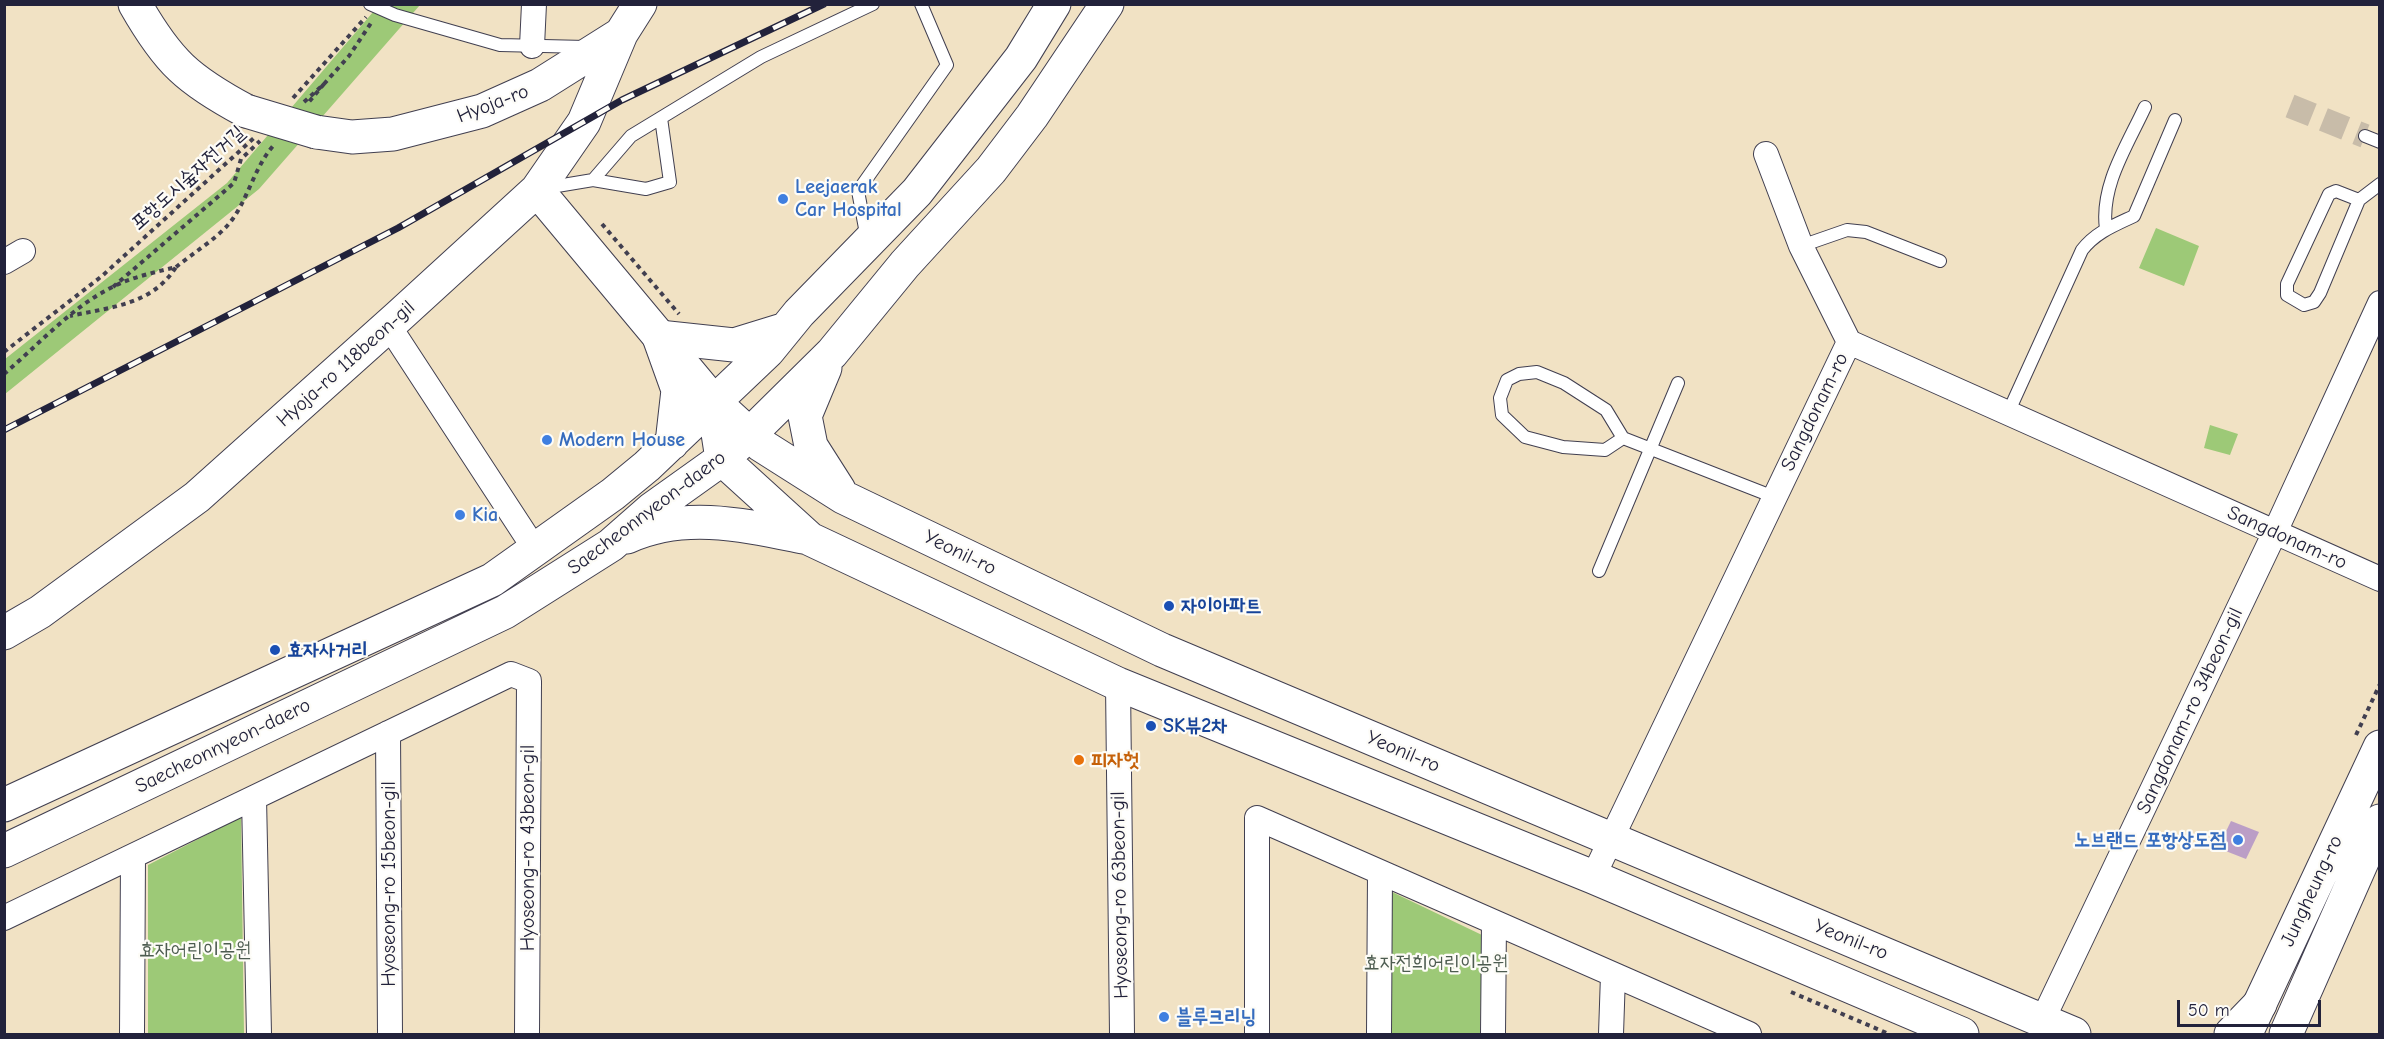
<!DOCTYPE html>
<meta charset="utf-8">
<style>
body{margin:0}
#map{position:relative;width:2384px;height:1039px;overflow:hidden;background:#f1e2c4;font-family:"Comic Neue",sans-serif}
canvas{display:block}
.frame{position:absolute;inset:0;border:6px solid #22223b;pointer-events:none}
.scale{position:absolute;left:2177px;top:1000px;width:144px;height:27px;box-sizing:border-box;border:3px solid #22223b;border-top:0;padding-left:8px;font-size:18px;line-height:21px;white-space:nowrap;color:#22223b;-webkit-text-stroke:4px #fdfcf7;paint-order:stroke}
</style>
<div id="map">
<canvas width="2384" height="1039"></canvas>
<div class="frame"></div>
<div class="scale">50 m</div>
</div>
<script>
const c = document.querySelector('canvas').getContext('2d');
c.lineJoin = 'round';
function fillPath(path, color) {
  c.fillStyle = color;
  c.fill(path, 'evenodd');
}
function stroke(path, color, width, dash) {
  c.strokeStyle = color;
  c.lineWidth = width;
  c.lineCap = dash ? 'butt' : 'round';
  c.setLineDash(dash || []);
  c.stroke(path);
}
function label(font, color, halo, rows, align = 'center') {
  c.font = font + ' "Comic Neue","Poor Story",sans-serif';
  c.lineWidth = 4.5;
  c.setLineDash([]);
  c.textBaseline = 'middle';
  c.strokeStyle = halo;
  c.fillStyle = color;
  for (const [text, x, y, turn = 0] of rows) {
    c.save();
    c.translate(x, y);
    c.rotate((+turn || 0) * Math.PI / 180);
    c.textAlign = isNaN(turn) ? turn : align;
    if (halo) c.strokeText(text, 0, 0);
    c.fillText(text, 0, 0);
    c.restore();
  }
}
fillPath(new Path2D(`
 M379,5h41l-161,184 -254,205v-35l222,-176z
 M2156,228l43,18 -15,40 -45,-18z
 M2210,425l28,9 -8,21 -26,-7z
 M241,817l3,217h-96v-169z
 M1392,892l90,43 -2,99h-89z`), '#9dc977');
fillPath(new Path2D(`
 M2231,821l28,11 -13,27 -28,-11z`), '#bb9ec6');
stroke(new Path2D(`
 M2290,106l75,30`), '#c8bca9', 24, [24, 12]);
const lane = new Path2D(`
 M370,4l25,11 105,30 86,2
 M2365,136l15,6
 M593,180l53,9 24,-7 -9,-64
 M545,188l48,-8 38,-44 130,-79 112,-53
 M2359,200l-23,-9 -7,3 -42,90v11l17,10 10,-3 6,-9 39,-93 21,-16
 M2106,229c-6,-43 21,-83 39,-122
 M867,239l-9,-48 89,-126 -26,-61
 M1801,246l46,-16 19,2 74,29
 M2008,413l74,-163c14,-18 33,-25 52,-34l41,-96
 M1623,438l-17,-28 -42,-27 -27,-11 -18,2 -12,6 -7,18 2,17 23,22 38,10 42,3 18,-12 151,59
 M1599,571l79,-188`);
const street = new Path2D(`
 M532,46l2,-42
 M1766,154l35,92 48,96
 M4,262l19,-11
 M389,326l147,225
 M1849,342l531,237
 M1118,684l4,350
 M388,733l2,301
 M254,798l5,236
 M1593,877l256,-535
 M4,918l507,-244 18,7 -2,353
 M2043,1019l232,-487 105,-229
 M132,1034l1,-178
 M1257,1034v-216l492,216
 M1379,1034l1,-161
 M1493,1034l1,-112
 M1611,1034l2,-59`);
const secondary = new Path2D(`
 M135,4c33,58 53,76 111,107
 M316,132l36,5 41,-3 89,-23 58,-26 81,-51 19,-30
 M537,190l176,211
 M4,633l36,-21 157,-115 201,-180 139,-127 47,-68 37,-88
 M2247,1031l133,-284
 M2286,1034l94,-213`);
const primary = new Path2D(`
 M825,368l-20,48 6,30 28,44
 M713,401l48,44 82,52 319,153 912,384
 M713,401l9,58 88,80 308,145 475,193 369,157
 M672,443l6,-53 -19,-53 75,8 52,-16
 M627,537c59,-27 121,-11 181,1
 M4,805l488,-225 121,-86 34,-28 121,-115 31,-38 118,-121 104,-134 33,-54
 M4,851l501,-239 106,-67 41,-36 70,-50 27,-24 83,-82 73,-89 86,-94 41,-54 75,-112
 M2231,1034l29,-30`);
stroke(lane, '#413f50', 14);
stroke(street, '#413f50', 26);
stroke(secondary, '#413f50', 35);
stroke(primary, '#413f50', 35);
stroke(new Path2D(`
 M324,84l25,-28 24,-36
 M293,98l73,-81
 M304,102l20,-18 -16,19
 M602,224l77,90
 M176,267c16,-13 37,-26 51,-41 20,-22 26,-57 46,-80
 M113,287l121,-104 7,-24 19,-18
 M4,352l98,-76 152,-138
 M4,374c32,-27 64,-63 101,-83 22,-13 47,-18 71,-24 -24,38 -65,40 -106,49
 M2356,735l24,-51
 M1791,992l98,42`), '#413f50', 4, [4.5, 4.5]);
stroke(lane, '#fff', 12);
stroke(street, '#fff', 24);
stroke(secondary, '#fff', 33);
stroke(primary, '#fff', 33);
const rail = new Path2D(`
 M4,430l394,-202 224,-128 202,-96`);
stroke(rail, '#22223b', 7);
stroke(rail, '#fdfcf7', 4.5, [14]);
const secondaryBridge = new Path2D(`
 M246,111l70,21`);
stroke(secondaryBridge, '#413f50', 35, []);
stroke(secondaryBridge, '#fff', 33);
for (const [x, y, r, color] of [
 [783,199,6,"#3f7fe0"],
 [547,440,6,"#3f7fe0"],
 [460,515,6,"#3f7fe0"],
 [1169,606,6,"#1a4fb4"],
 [275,650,6,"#1a4fb4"],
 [1151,726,6,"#1a4fb4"],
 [1079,760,6,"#e8710a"],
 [2238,840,6,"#3f7fe0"],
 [1164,1017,6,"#3f7fe0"]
]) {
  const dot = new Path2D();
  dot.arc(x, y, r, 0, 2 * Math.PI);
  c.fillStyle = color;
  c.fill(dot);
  stroke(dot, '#fdfcf7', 2);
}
label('20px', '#22223b', '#fdfcf7', [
 ["Hyoja-ro",493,104,-21],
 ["포항도시숲자전거길",188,178,-42],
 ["Hyoja-ro 118beon-gil",346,364,-42],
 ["Sangdonam-ro",1815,412,-64],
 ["Saecheonnyeon-daero",647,513,-37],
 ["Sangdonam-ro",2287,538,24],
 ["Yeonil-ro",960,553,26],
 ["Sangdonam-ro 34beon-gil",2190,711,-65],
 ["Saecheonnyeon-daero",223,746,-26],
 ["Yeonil-ro",1403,752,23],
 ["Hyoseong-ro 43beon-gil",528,848,-90],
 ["Hyoseong-ro 15beon-gil",389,884,-90],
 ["Jungheung-ro",2312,891,-65],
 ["Hyoseong-ro 63beon-gil",1120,895,-91],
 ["Yeonil-ro",1851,940,22]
]);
label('bold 20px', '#366cbe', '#fdfcf7', [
 ["Leejaerak",795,187],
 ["Car Hospital",795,210],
 ["Modern House",559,440],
 ["Kia",472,515],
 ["노브랜드 포항상도점",2226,840,"right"],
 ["블루크리닝",1176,1017]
], 'left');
label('bold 20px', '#164399', '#fdfcf7', [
 ["자이아파트",1181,606],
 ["효자사거리",287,650],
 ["SK뷰2차",1163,726]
], 'left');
label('bold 20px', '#c56008', '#fdfcf7', [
 ["피자헛",1091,760]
], 'left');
label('20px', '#4d5c50', '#fdfcf7', [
 ["효자어린이공원",195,950],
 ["효자전희어린이공원",1436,963]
]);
</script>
